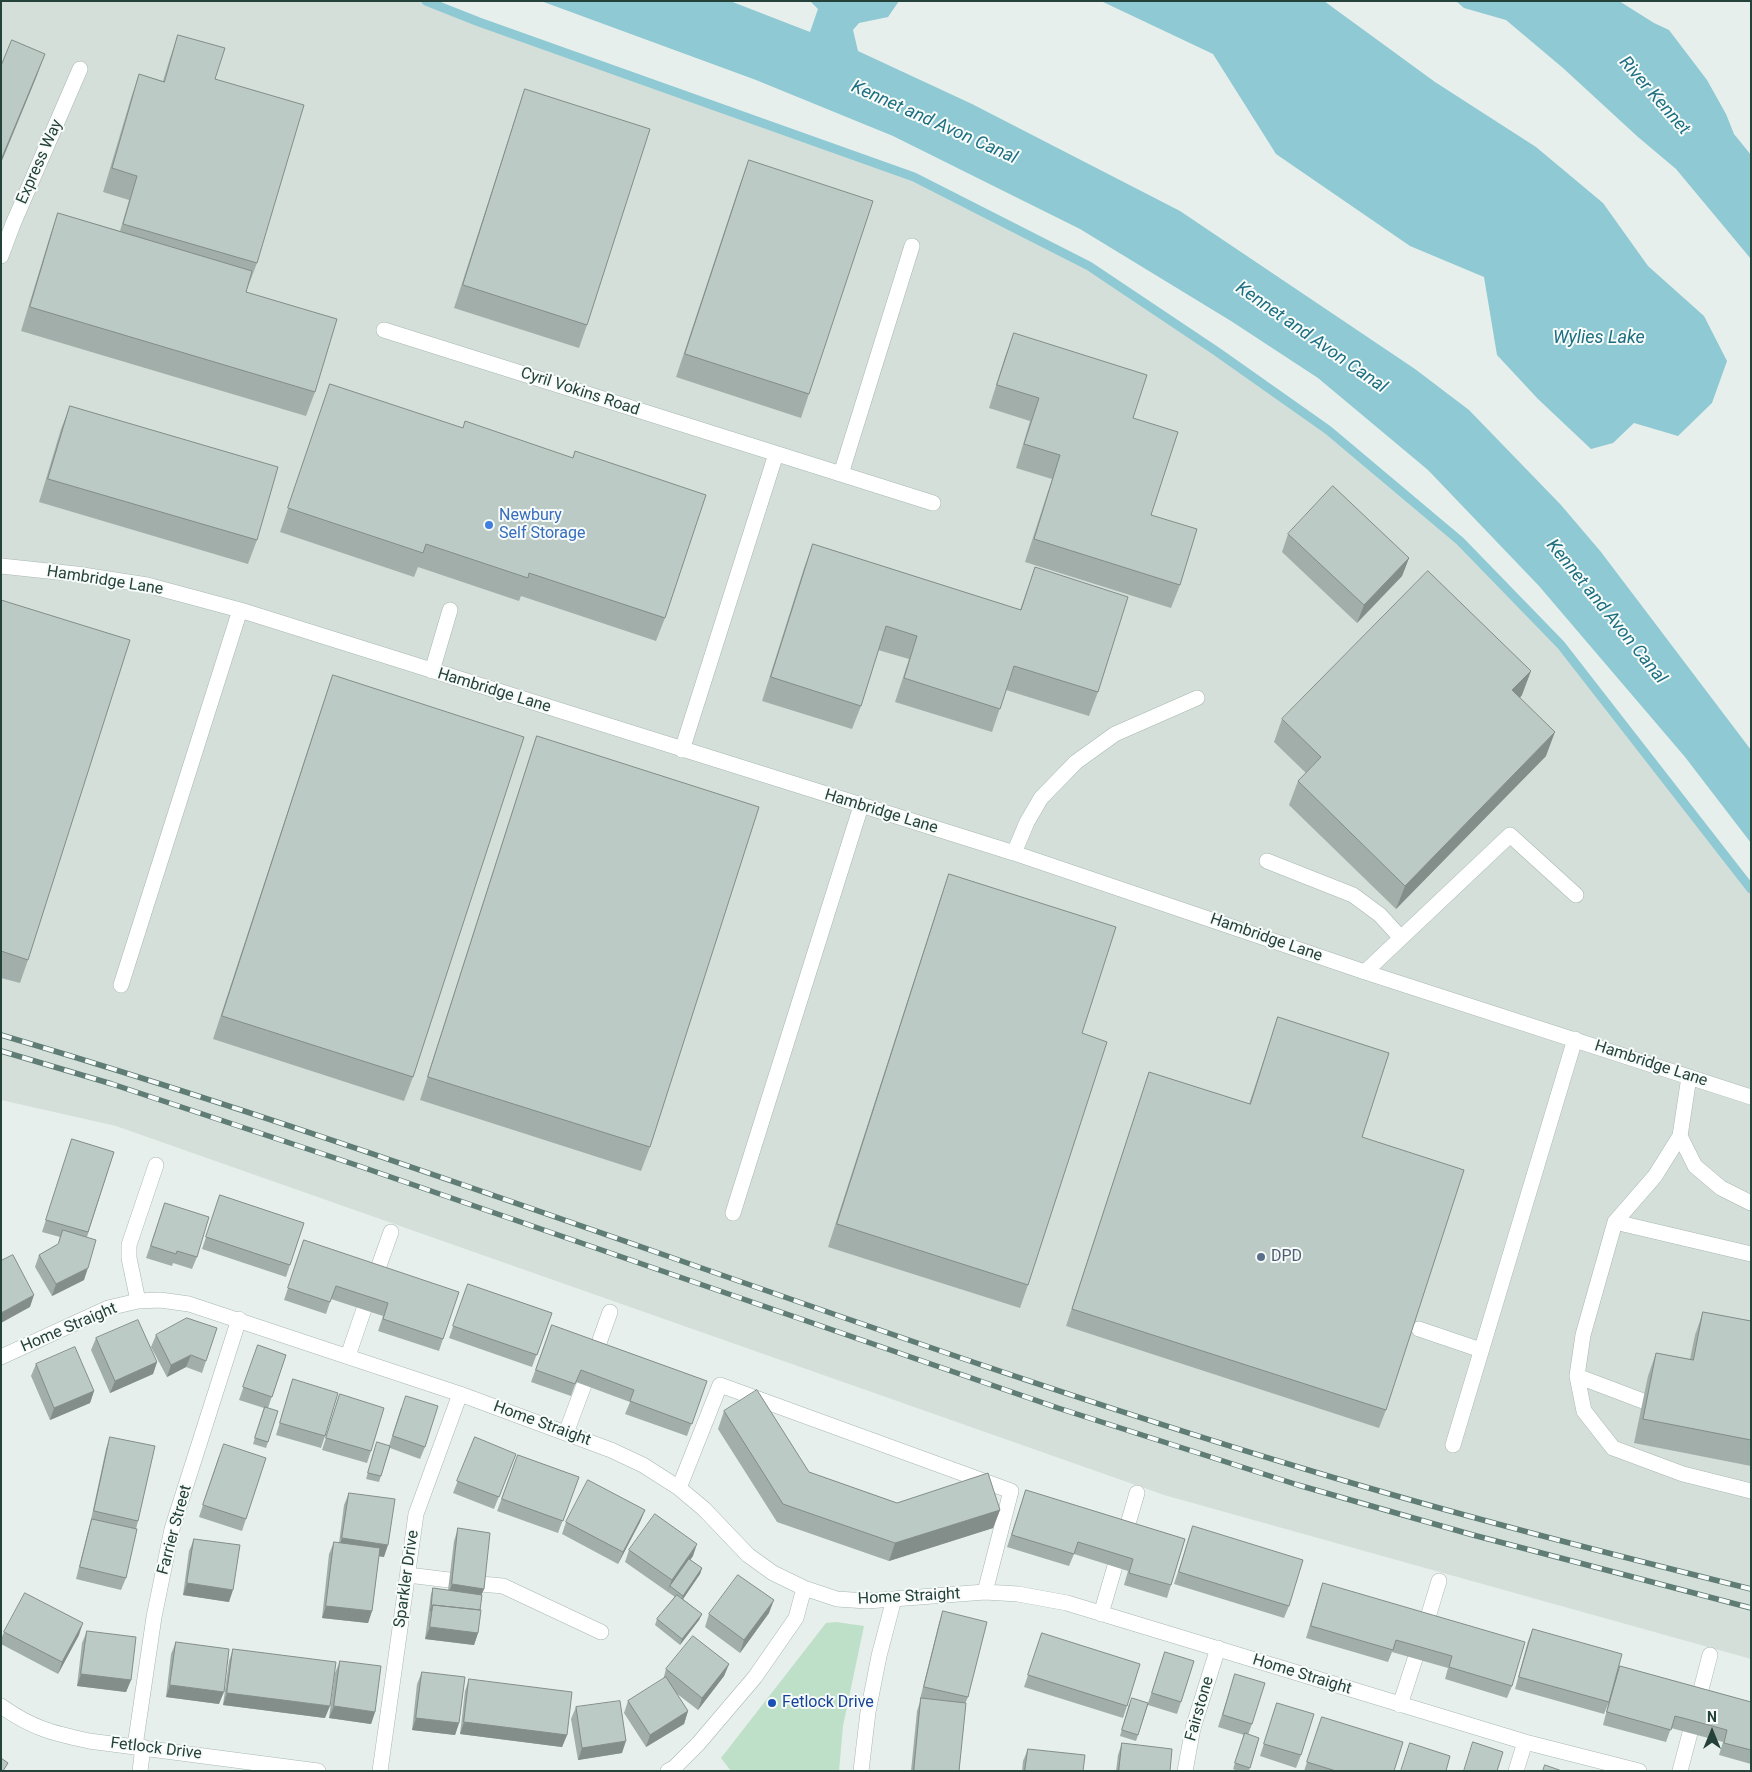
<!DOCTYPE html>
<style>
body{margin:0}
#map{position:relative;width:1752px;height:1772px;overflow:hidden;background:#e6efeb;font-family:Roboto,sans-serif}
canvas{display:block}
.frame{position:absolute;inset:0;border:2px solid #24423a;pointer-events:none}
.north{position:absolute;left:1687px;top:1707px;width:50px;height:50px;-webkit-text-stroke:4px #f7fbf9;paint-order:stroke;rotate:0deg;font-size:14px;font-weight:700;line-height:20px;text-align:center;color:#24423a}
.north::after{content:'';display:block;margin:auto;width:18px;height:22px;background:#24423a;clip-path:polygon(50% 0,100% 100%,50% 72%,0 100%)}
</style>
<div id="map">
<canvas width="1752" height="1772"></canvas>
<div class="frame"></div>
<div class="north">N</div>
</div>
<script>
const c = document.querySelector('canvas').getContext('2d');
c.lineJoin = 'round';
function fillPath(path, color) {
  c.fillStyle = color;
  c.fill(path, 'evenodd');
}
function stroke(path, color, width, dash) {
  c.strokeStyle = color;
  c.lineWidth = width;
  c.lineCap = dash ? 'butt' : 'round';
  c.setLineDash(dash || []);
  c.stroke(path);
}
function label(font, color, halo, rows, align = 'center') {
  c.font = font + ' Roboto,sans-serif';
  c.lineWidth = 4;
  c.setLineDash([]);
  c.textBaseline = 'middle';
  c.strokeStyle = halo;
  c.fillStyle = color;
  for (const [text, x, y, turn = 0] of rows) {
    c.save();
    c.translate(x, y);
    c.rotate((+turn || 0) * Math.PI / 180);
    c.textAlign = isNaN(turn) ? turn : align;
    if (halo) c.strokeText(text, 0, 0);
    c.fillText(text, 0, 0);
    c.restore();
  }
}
fillPath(new Path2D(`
 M1,1h425l53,21 435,155 175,89 127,85 112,79 132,111 101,104 190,244v770l-587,-164 -1048,-369 -115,-26z`), '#d4dfda');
fillPath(new Path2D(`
 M836,1622l28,4 -21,100 -4,45h-108l-10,-13 105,-135z`), '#bfe0c8');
fillPath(new Path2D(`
 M541,1h189l80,31 8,-23 -8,-8h89l-11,16 -29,6 -6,7 5,21 114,53 208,107 235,158 54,41 92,95 40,47 150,198v93l-66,-86 -146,-171 -111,-116 -110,-92 -87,-57 -151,-92 -187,-93 -137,-56z
 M1101,1h223l111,81 101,65 67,56 45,63 56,50 23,45 -15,42 -34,33 -44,-13 -21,20 -22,6 -53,-50 -41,-44 -13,-78 -74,-31 -134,-92 -63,-100z
 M1456,1h163l35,22 15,7 38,50 19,34 8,20 17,21v104l-75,-90 -38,-32 -75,-69 -57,-48 -42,-12z`), '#8ec9d4');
stroke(new Path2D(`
 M426,1l53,21 435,155 175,89 127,85 112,79 132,111 101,104 190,244`), '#8ec9d4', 9);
const minor = new Path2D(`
 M1,256l12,-32 67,-155
 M384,330l549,173
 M841,474l71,-228
 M1,566l75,8 71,11 93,25 774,243 351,119 386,125
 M432,671l18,-61
 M682,750l94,-296
 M1014,853l13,-31 14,-24 35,-36 39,-28 82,-36
 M1267,861l86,34 27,20 21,23
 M1365,972l145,-137 66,60
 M121,985l119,-375
 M1689,1077l-9,59 -25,40 -40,46 -32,113 -6,41 7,35 29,37 70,26 68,17
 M1680,1136l15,30 26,22 30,15
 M733,1213l128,-407
 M1615,1222l136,32
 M375,1277l16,-45
 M138,1301l-9,-43v-13l27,-80
 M1419,1329l62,21
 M595,1354l15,-42
 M348,1356l16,-47
 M1,1357l107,-49 30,-7 22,-1 29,4 271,90 151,56 32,15 36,23 25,21 44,46 25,18 31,15 33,11 30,2 118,-9 33,2 49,9 458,139 114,29
 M1577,1376l66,25
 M566,1433l18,-48
 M1453,1445l122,-406
 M679,1488l41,-103 291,106 -26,101
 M1125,1534l12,-41
 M408,1575l41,5
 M481,1584l22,2 98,46
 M1101,1614l14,-48
 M1425,1627l14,-46
 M1698,1701l12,-46
 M1400,1705l15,-46
 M1,1706c31,22 51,27 88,35l229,30
 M135,1746l19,-129 18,-88 67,-210
 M140,1771l3,-24
 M380,1771l36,-257 44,-120
 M668,1771l6,-3 24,-24 57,-67 41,-59 8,-30
 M861,1771l7,-59 11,-56 15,-57
 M1185,1771l8,-43 25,-80
 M1516,1771l9,-29
 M1680,1771l10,-38`);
stroke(minor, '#a8b8b2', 16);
stroke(minor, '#fff', 15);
const rail = new Path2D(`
 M1,1035c440,130 866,302 1304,434 148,45 297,83 446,120
 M1,1051l111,33 244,81 702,243 240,77 175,50 278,73`);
stroke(rail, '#5f7d75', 5.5);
stroke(rail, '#f7fbf9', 4, [11]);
fillPath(new Path2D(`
 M178,35l37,44 42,184 -11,29 69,100 -9,24 -285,-85 29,-95 8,-23 62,18 9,-31 -26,-8 28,-94 8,-24 24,7 7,-23z
 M525,89l62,236 -8,23 -125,-40 63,-195z
 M749,160l60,234 -8,24 -125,-41 64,-193z
 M1014,333l119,85 18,97 29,70 -9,23 -146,-46 27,-83 -36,-11 14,-47 -41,-13 16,-51z
 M330,384l335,234 -9,23 -135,-45 -2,5 -101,-34 -4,10 -134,-45z
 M70,406l187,134 -9,24 -209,-62 22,-73z
 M1288,534l121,24 -7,18 -45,47 -75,-71z
 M813,544l207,66 15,-43 63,125 -9,24 -83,-26 -14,42 -97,-30 14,-43 -31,-9 -17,56 -9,23 -90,-28 42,-133z
 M1,600l27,360 -8,23 -19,-5z
 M333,675l80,402 -9,24 -191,-62 112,-341z
 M1522,695l-2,3 26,58 -150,153 -107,-104 9,-24 8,-8 -32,-31 8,-23z
 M537,736l113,411 -9,24 -221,-71 109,-340z
 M949,874l133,159 -54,252 -8,23 -192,-61 113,-350z
 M1278,1017l84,120 24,273 -7,18 -313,-102 83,-254 100,32z
 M72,1139l42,13 -27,85 -3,43 -32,16 -17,-29 4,-12 19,-10 2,-8 -18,-5z
 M220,1195l70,70 -4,12 -84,-28z
 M165,1203l32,54 -5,12 -19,-6 -1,3 -26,-8z
 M304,1240l139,99 -4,12 -61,-20 5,-15 -52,-17 -5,15 -42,-14z
 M468,1284l84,29 -20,54 -83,-29z
 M1703,1312l48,9v145l-117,-23 14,-67 8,-23 34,6 5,-24z
 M552,1325l155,56 -20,55 -62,-22 5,-12 -54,-20 -5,14 -40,-14z
 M156,1335l50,26 -4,12 -16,-6 -19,10 -16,-30z
 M96,1338l61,24 -4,12 -43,19 -19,-43z
 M258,1345l28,10 -18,53v34l-2,6 -13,-4 11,-36 -25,-8z
 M36,1364l58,27 -4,12 -40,17 -19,-44z
 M293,1379l32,57 -4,12 -45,-13z
 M340,1394l31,57 -4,12 -45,-13z
 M401,1408l24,39 -5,12 -30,-11 -11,34 -13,-3 9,-31 14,-2z
 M724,1411l85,61 88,31 103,7 -7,18 -104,33 -112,-39 -59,-93z
 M110,1437l28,84 -2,8 -10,49 -5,12 -45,-11 12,-48 2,-7 16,-75z
 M475,1437l36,29 -17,43 -41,-16z
 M518,1455l61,22 -21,56 -61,-22z
 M219,1456l27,63 -4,12 -43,-14z
 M1026,1490l159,49 -18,59 -43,-13 4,-14 -54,-17 -5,12 -62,-19z
 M349,1493l35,64 -5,-1 -7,55 -4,12 -46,-5 7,-64 5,-12 5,1 5,-38z
 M645,1510l-5,12 -22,42 -56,-30 4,-12z
 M1193,1526l96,80 -5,12 -110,-34z
 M458,1528l26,61 -3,6 -1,15 -2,23 -4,12 -49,-6 6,-45 2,-6 15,2 6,-49z
 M194,1539l35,63 -46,-7 6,-44z
 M629,1550l64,6 -3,4 12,8 -2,6 -17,25 19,15 -3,6 -19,25 -25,-20 2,-6 18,-22 -50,-35z
 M1323,1583l189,103 -5,12 -62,-19 3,-11 -56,-16 -4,10 -82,-24 13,-43z
 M943,1611l25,86 -3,7 -6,67h-48l6,-60 4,-12h-1l19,-76z
 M769,1613l-29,40 -35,-26 4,-13z
 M1533,1629l76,73 -5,12 -89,-25 13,-48z
 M87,1631l44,49 -5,12 -49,-6 5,-43z
 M4,1632l75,3 -21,39 -57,-30v-5z
 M1042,1633l85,73 -4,12 -99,-31z
 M176,1642l43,62 -53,-7 5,-43z
 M233,1649l92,69 -102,-13 6,-44z
 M1165,1652l16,50 -4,12 -29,-9 -12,36 -16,-5 9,-32 19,-1z
 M340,1661l35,51 -4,12 -42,-6 6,-45z
 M729,1664l-5,12 -26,34 -22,-17 12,18 -4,13 -38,23 -22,-34 4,-12 35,-21 3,-11z
 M1620,1666l131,36v62l-32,-9 4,-13 -52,-14 -5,14 -63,-17 12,-47z
 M422,1672l37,51 -4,12 -43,-5 5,-46z
 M1235,1674l17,50 -4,11 11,3 -10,33h-11l-5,-2 11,-34 -26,-8z
 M469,1679l98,56 -5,12 -102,-13 5,-43z
 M1277,1703l24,52 -5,13 -36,-12z
 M576,1707l46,46 -44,7 -7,-41z
 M1322,1717l72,54h-90z
 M1122,1743l48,28h-54l2,-16z
 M1028,1749l55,22h-61l1,-10z`), '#a1aea9');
fillPath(new Path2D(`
 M45,54l-9,24 -35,85v-3z
 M1409,558l-7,18 -45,47 7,-18z
 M1531,671l-9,24 -18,19 8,-24z
 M1555,732l-9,24 -150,153 9,-23z
 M88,1268l-4,12 -32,16 4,-12z
 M34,1295l-4,12 -29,16v-10z
 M191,1355l-5,12 -19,10 4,-12z
 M157,1362l-4,12 -43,19 5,-12z
 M94,1391l-4,12 -40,17 4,-12z
 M645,1510l-5,12 -22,42 5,-12z
 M1000,1510l-7,18 -104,33 6,-18z
 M342,1538l46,7 -4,12 -46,-7z
 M697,1544l-4,12 -22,31 -1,-1 -3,6 5,-12z
 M702,1568l-2,6 -19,28 2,-6z
 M187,1583l46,7 -4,12 -46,-7z
 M452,1584l32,5 -5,12 -32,-4z
 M774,1600l-5,13 -29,40 4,-13z
 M326,1606l46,5 -4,12 -46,-5z
 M702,1614l-3,6 -19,25 2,-6z
 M83,1623l-4,12 -21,39 4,-12z
 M430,1627l48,6 -4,12 -49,-6z
 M729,1664l-5,12 -26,34 4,-12z
 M81,1674l50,6 -5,12 -49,-6z
 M170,1685l54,7 -5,12 -53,-7z
 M227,1693l103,13 -5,12 -102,-13z
 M334,1706l41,6 -4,12 -42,-6z
 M688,1711l-4,13 -38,23 4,-12z
 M416,1718l43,5 -4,12 -43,-5z
 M464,1722l103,13 -5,12 -102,-13z
 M626,1741l-4,12 -44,7 4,-12z`), '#838d89');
const building = new Path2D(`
 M178,35l47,13 -10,31 89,26 -47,158 -134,-39 14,-48 -25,-8 27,-94 25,8z
 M12,40l33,14 -44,106v-94z
 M525,89l125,40 -63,196 -124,-40z
 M749,160l124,41 -64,193 -124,-40z
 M58,213l194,58 -6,21 91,27 -22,73 -285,-85z
 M1014,333l133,42 -14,43 45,14 -27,83 46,14 -17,56 -146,-46 26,-84 -36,-11 15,-46 -42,-13z
 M330,384l133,44 2,-7 108,37 2,-7 131,44 -41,123 -136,-45 -1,5 -102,-34 -3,9 -135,-45z
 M70,406l208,61 -21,73 -209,-61z
 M1333,486l76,72 -45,47 -76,-71z
 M813,544l208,66 14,-43 93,30 -30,95 -84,-26 -14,43 -96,-31 13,-42 -31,-10 -25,80 -90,-29z
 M1428,571l103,100 -19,19 43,42 -150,154 -107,-105 23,-24 -39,-38z
 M1,600l129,40 -102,320 -27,-9z
 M333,675l191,62 -111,340 -191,-61z
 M537,736l222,71 -109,340 -222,-70z
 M949,874l167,53 -34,106 25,9 -79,243 -191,-61z
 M1278,1017l111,36 -27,84 102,33 -78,240 -314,-101 77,-237 101,32z
 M72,1139l42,13 -26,80 -42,-12z
 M220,1195l84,28 -14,42 -84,-28z
 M165,1203l44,14 -12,40 -20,-6 -1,3 -25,-8z
 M63,1230l33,10 -8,28 -32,16 -17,-29 19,-11z
 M304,1240l155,52 -16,47 -60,-20 5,-16 -52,-17 -6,16 -42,-14z
 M13,1255l21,40 -33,18v-52z
 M468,1284l84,29 -15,42 -84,-29z
 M1703,1312l48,9v119l-108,-21 13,-66 37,7z
 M187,1318l30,10 -11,33 -15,-6 -20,10 -15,-30z
 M138,1320l19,42 -42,19 -19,-43z
 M552,1325l155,56 -15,43 -62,-23 4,-11 -53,-20 -6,14 -39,-14z
 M258,1345l28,10 -14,42 -29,-10z
 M75,1347l19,44 -40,17 -18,-44z
 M293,1379l45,14 -13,43 -45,-13z
 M757,1390l52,82 88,31 91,-30 12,37 -105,33 -112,-39 -59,-93z
 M340,1394l44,14 -13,43 -45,-13z
 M406,1396l32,10 -13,41 -32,-11z
 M265,1407l13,4 -10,31 -13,-4z
 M110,1437l45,9 -17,75 -44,-10z
 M475,1437l41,17 -17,43 -42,-16z
 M377,1442l13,4 -9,30 -13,-3z
 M224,1444l42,14 -20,61 -43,-14z
 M518,1455l61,22 -16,44 -61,-22z
 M588,1480l57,30 -22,42 -57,-30z
 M1026,1490l159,49 -14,46 -42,-12 4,-14 -55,-17 -4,12 -62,-19z
 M349,1493l46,6 -7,46 -46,-7z
 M655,1514l42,30 -25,36 -43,-30z
 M92,1519l45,10 -11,49 -46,-11z
 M1193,1526l110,34 -14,46 -110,-34z
 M458,1528l32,5 -6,56 -32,-5z
 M194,1539l46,6 -7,45 -46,-7z
 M334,1542l46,6 -8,63 -46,-5z
 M689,1559l13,9 -19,28 -13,-10z
 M738,1575l36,25 -30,40 -35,-26z
 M1323,1583l202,59 -13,44 -63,-19 3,-11 -56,-16 -3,10 -82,-24z
 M433,1588l49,7 -2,15 -47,-5 -2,6z
 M25,1593l58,30 -21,39 -58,-30z
 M677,1595l25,19 -20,25 -25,-20z
 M433,1605l48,5 -3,23 -48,-6z
 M943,1611l44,11 -19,75 -44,-10z
 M1533,1629l89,25 -13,48 -90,-25z
 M87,1631l49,6 -5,43 -50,-6z
 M1042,1633l98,31 -13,42 -99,-31z
 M693,1636l36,28 -27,34 -36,-29z
 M176,1642l53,7 -5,43 -54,-7z
 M233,1649l103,13 -6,44 -103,-13z
 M1165,1652l29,9 -13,41 -29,-9z
 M340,1661l41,5 -6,46 -41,-6z
 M1620,1666l131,36v48l-27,-7 3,-13 -33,-9 -19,-5 -4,14 -64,-18z
 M422,1672l43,5 -6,46 -43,-5z
 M1235,1674l30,9 -13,41 -29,-9z
 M666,1677l22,34 -38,24 -22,-34z
 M469,1679l103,13 -5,43 -103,-13z
 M921,1698l45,5 -7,68h-45z
 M1132,1698l16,5 -10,32 -16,-5z
 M620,1701l6,40 -44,7 -6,-41z
 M1277,1703l37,11 -13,41 -37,-11z
 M1322,1717l81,25 -9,29h-58l-29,-9z
 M1245,1733l14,5 -9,30 -15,-5z
 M1473,1742l30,10 -6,19h-33z
 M1122,1743l50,6 -2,22h-51z
 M1410,1743l40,13 -4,15h-45z
 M1028,1749l57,6 -2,16h-58z
 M1,1758l7,5 -5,8h-2z
 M1545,1765l17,6h-19z`);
fillPath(building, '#bbcac4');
stroke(building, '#838d89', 1);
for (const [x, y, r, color] of [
 [489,525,5,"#3f7fe0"],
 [1261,1257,5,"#5c6f8a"],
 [772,1703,5,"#1a4fb4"]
]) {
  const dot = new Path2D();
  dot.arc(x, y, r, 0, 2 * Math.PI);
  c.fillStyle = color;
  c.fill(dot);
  stroke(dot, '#f7fbf9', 2);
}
label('16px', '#24423a', '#f7fbf9', [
 ["Express Way",40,162,-66],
 ["Cyril Vokins Road",580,392,18],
 ["Hambridge Lane",105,581,9],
 ["Hambridge Lane",494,691,17],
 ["Hambridge Lane",881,812,17],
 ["Hambridge Lane",1266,938,19],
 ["Hambridge Lane",1651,1064,18],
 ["Home Straight",69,1328,-23],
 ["Home Straight",542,1424,20],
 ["Farrier Street",175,1530,-75],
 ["Sparkler Drive",407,1579,-82],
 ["Home Straight",909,1597,-3],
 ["Home Straight",1302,1675,17],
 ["Fairstone",1200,1709,-74],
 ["Fetlock Drive",156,1749,7]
]);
label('16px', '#366cbe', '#f7fbf9', [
 ["Newbury",499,516],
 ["Self Storage",499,534]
], 'left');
label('16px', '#4e5e75', '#f7fbf9', [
 ["DPD",1271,1257]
], 'left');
label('16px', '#164399', '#f7fbf9', [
 ["Fetlock Drive",782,1703]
], 'left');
label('italic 18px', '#1c6f80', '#f7fbf9', [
 ["River Kennet",1654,96,49],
 ["Kennet and Avon Canal",934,123,24],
 ["Kennet and Avon Canal",1311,338,35],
 ["Wylies Lake",1599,338],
 ["Kennet and Avon Canal",1606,612,51]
]);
</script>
